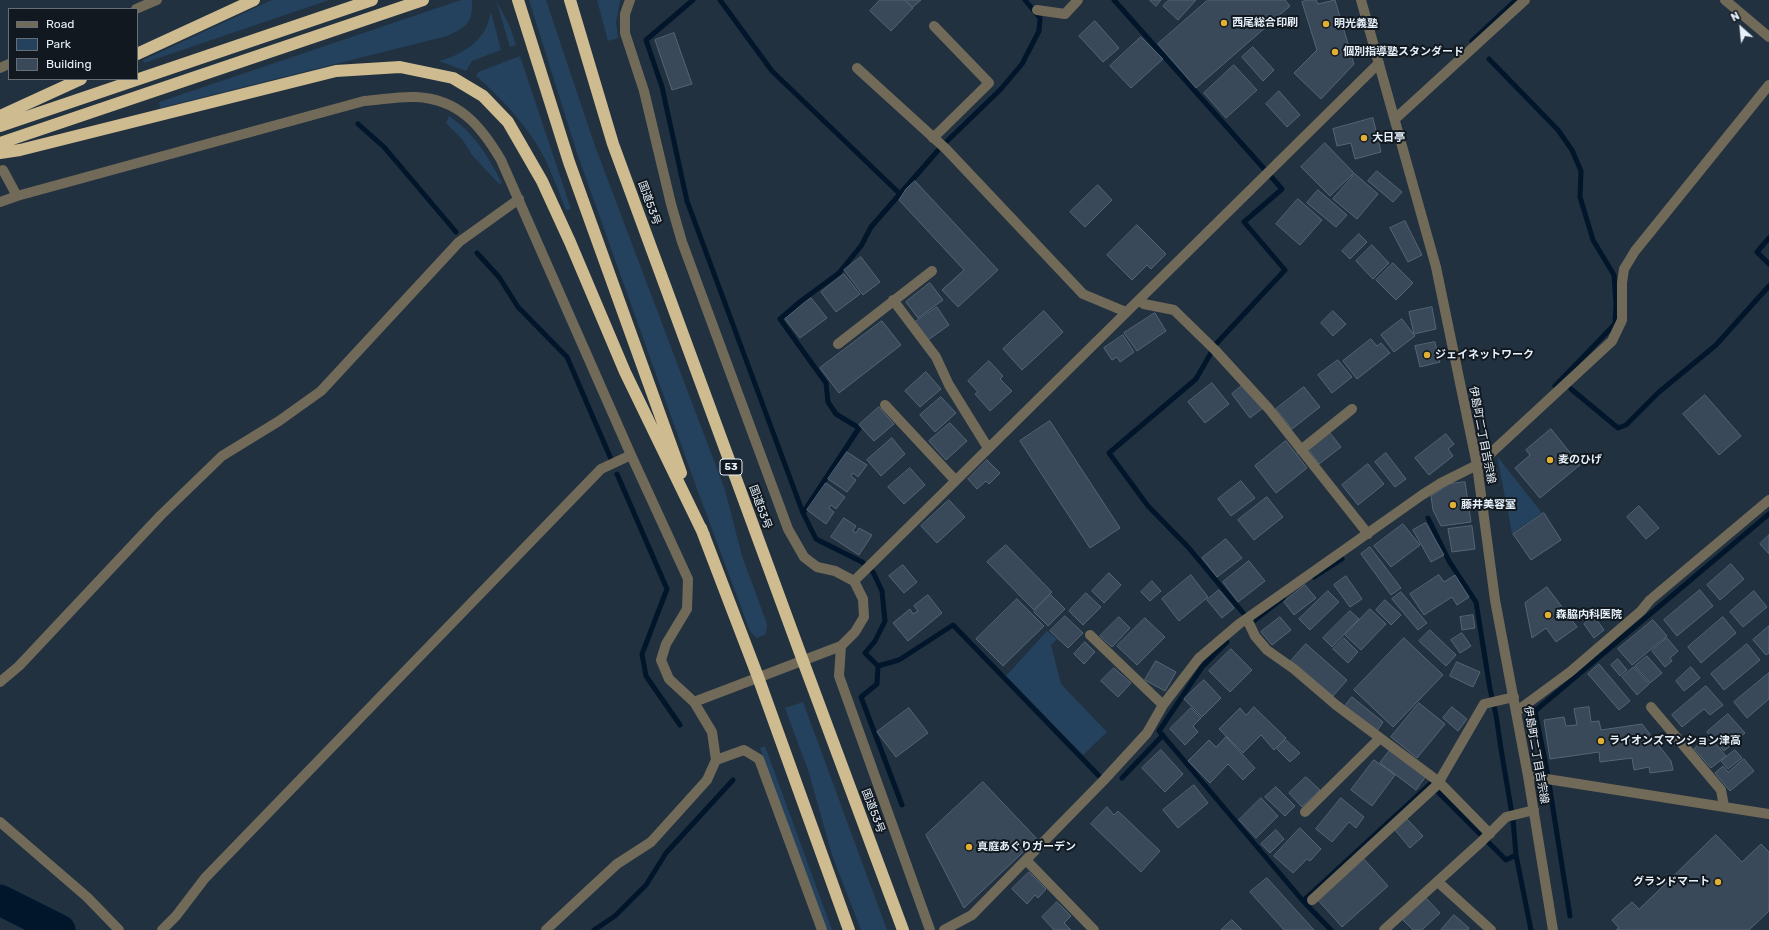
<!DOCTYPE html>
<meta charset="utf-8">
<style>
body{margin:0}
#map{position:relative;width:1769px;height:930px;overflow:hidden;background:#21313f;font-family:Rubik,sans-serif}
canvas{display:block}
.legend{position:absolute;left:8px;top:8px;width:130px;height:72px;box-sizing:border-box;background:#11181f;border:1px solid #666e77;margin:0;padding:5px 7px;list-style:none;font-size:12px;color:#e6f0fa}
.legend li{display:flex;align-items:center;gap:8px;height:20px}
.legend b{width:20px;border:1px solid #666e77}
.north{position:absolute;left:1721px;top:8px;width:40px;height:40px;-webkit-text-stroke:3px #11181f;paint-order:stroke;rotate:333deg;font-size:11px;font-weight:700;line-height:16px;text-align:center;color:#e6f0fa}
.north::after{content:'';display:block;margin:auto;width:14px;height:18px;background:#e6f0fa;clip-path:polygon(50% 0,100% 100%,50% 72%,0 100%)}
</style>
<div id="map">
<canvas width="1769" height="930"></canvas>
<ul class="legend">
<li><b style="height:5px;background:#726a59"></b>Road</li>
<li><b style="height:11px;background:#24425e"></b>Park</li>
<li><b style="height:11px;background:#394959"></b>Building</li>
</ul>
<div class="north">N</div>
</div>
<script>
const c = document.querySelector('canvas').getContext('2d');
c.lineJoin = 'round';
function fillPath(path, color) {
  c.fillStyle = color;
  c.fill(path, 'evenodd');
}
function stroke(path, color, width, dash) {
  c.strokeStyle = color;
  c.lineWidth = width;
  c.lineCap = dash ? 'butt' : 'round';
  c.setLineDash(dash || []);
  c.stroke(path);
}
function label(font, color, halo, rows, align = 'center') {
  c.font = font + ' Rubik,"Noto Sans JP",sans-serif';
  c.lineWidth = 4;
  c.setLineDash([]);
  c.textBaseline = 'middle';
  c.strokeStyle = halo;
  c.fillStyle = color;
  for (const [text, x, y, turn = 0] of rows) {
    c.save();
    c.translate(x, y);
    c.rotate((+turn || 0) * Math.PI / 180);
    c.textAlign = isNaN(turn) ? turn : align;
    if (halo) c.strokeText(text, 0, 0);
    c.fillText(text, 0, 0);
    c.restore();
  }
}
fillPath(new Path2D(`
 M272,0h57l-185,63 -1,-3z
 M461,0h11c1,23 -5,27 -25,36l-287,72 -1,-6z
 M496,0l14,27 6,18 -6,2z
 M529,0h17l49,146 130,344 17,66 25,68 -1,10 -9,4 -7,-7 -53,-142 -120,-336z
 M597,0h23l-4,22 2,16 -10,3z
 M491,12l10,38 -29,11 -6,10 -27,-10c18,-5 36,-14 46,-31 3,-5 4,-12 6,-18z
 M520,56l51,153 -5,1c-9,-22 -17,-47 -30,-67 -17,-26 -37,-47 -60,-67l2,-4z
 M449,116c27,19 38,39 53,67l-3,1 -27,-29 -10,-16 -16,-16z
 M1497,456l45,57 -30,20z
 M1047,631l10,8 -6,6 10,39 46,48 -24,23 -77,-79z
 M803,702l84,228h-26l-29,-75 -23,-82 -24,-65z
 M765,746l67,184h-6l-66,-182z`), '#24425e');
stroke(new Path2D(`
 M693,0l-47,40 16,47 25,114 116,312
 M720,0l52,71 128,123
 M1114,0l168,189 -38,33 41,48 -70,75
 M1473,42l-1,-1 44,-41
 M1489,59l69,71 14,20 9,21 -1,26 13,43 21,35 2,29 -1,20 -60,62
 M358,124l26,23 72,85
 M1769,238l-12,14 12,12
 M477,253l22,24 19,30 49,50 44,102
 M1212,351l-16,28 -87,74 39,53 40,41 56,67
 M1571,389l47,39 8,-3 33,-33 57,-47 53,-59
 M617,474l50,115 -25,65 4,22 34,49
 M1428,518l21,43 27,41 14,87 6,26 5,34 12,71 3,35 15,75
 M1314,577l28,-18
 M1251,623l32,-25
 M1227,642l-25,25 -43,64 144,170 28,29
 M878,666l21,-6 54,-35 148,153
 M1122,778l41,-43
 M902,805l-41,-108 16,-13 1,-18 -13,-13 10,-12 10,-20 -3,-30 -9,-19 -11,-10 -46,-23 -13,-26 56,-85 -23,-14 -8,-12 -2,-19 -46,-64 21,-18 38,-28 22,-27 10,-19 70,-80 59,-57 22,-26 17,-33 1,-13 -15,-18
 M1303,901l127,-117 76,76 10,-5
 M1570,916l-23,-145 -12,-60 234,-197
 M594,930l21,-14 31,-31 20,-32 67,-73`), '#01162a', 5);
stroke(new Path2D(`
 M0,900l60,30`), '#01162a', 31);
const building = new Path2D(`
 M880,0h24l9,8 -22,23 -21,-20z
 M906,0h15l-8,7z
 M1150,0h11l-5,6z
 M1169,0h27l-18,20 -15,-14z
 M1208,0h77l5,6 -94,82 -38,-44z
 M1308,0h8l2,4 17,-4 19,64 -33,35 -27,-26 23,-23 -15,-48z
 M1095,21l24,27 -16,14 -24,-26z
 M674,33l18,51 -20,6 -17,-50z
 M1141,37l22,22 -32,29 -21,-22z
 M1253,47l21,23 -11,11 -21,-24z
 M1234,65l23,25 -31,28 -22,-25z
 M1279,91l21,24 -13,12 -21,-23z
 M1373,118l8,34 -26,7 -4,-16 -14,3 -4,-17z
 M1325,143l29,30 -24,23 -29,-29z
 M1377,171l25,21 -9,10 -25,-21z
 M1355,174l23,20 -21,25 -24,-20z
 M915,181l83,89 -40,37 -16,-17 22,-20 -65,-70 7,-11z
 M1098,185l14,15 -27,27 -15,-15z
 M1318,190l29,25 -11,12 -29,-24z
 M1298,199l24,21 -22,25 -24,-21z
 M1405,221l17,34 -14,7 -18,-34z
 M1137,225l29,29 -15,15 -4,-4 -15,15 -25,-25z
 M1359,234l8,8 -17,17 -8,-8z
 M1372,245l17,18 -16,16 -17,-18z
 M861,257l19,25 -17,13 -19,-25z
 M1393,263l20,20 -17,17 -20,-20z
 M844,274l16,20 -24,18 -15,-20z
 M930,283l13,17 -25,18 -12,-16z
 M811,298l16,20 -27,20 -15,-19z
 M937,307l12,18 -21,15 -13,-18z
 M1432,307l4,22 -22,5 -5,-22z
 M1044,311l19,21 -41,38 -19,-21z
 M1333,311l13,13 -13,12 -12,-13z
 M1155,313l11,18 -29,20 -13,-18z
 M1402,319l13,17 -21,16 -13,-17z
 M882,321l19,24 -62,48 -19,-25z
 M1123,335l11,17 -14,10 -3,-5 -5,3 -8,-12z
 M1371,339l6,7 4,-3 9,10 -33,26 -14,-18z
 M1435,342l5,20 -20,5 -5,-21z
 M1338,360l14,17 -20,16 -14,-18z
 M989,361l14,15 -3,3 12,12 -22,20 -15,-17 3,-2 -10,-11z
 M926,372l15,17 -21,18 -15,-16z
 M1212,383l17,21 -24,19 -17,-21z
 M1244,384l19,24 -13,10 -18,-24z
 M1304,387l16,20 -28,22 -16,-20z
 M1705,395l36,41 -22,19 -36,-41z
 M941,397l15,16 -21,19 -15,-17z
 M879,407l15,17 -20,17 -15,-16z
 M1050,421l70,107 -30,20 -70,-107z
 M950,423l17,18 -21,19 -17,-19z
 M1551,429l29,36 -40,33 -25,-30 15,-13 -4,-5z
 M1330,433l11,14 -22,17 -10,-14z
 M1446,434l8,10 -6,5 5,7 -24,19 -14,-17z
 M892,438l13,16 -24,22 -14,-16z
 M1286,441l21,27 -31,25 -21,-27z
 M847,452l20,13 -9,12 -5,-4 -2,3 5,4 -9,12 -19,-13z
 M1386,453l20,26 -11,8 -20,-25z
 M987,460l13,13 -11,11 -3,-3 -9,8 -9,-10z
 M1368,464l16,20 -26,21 -16,-20z
 M910,468l15,17 -21,19 -16,-17z
 M1241,481l14,17 -24,18 -13,-17z
 M1465,482l6,40 -30,4 -8,-16 -2,-14 18,-12z
 M826,483l19,14 -9,12 -5,-4 -2,3 5,4 -8,12 -19,-14z
 M1267,497l16,20 -29,23 -16,-20z
 M949,500l16,17 -28,26 -16,-17z
 M1639,506l20,22 -13,11 -19,-22z
 M1544,513l17,27 -30,20 -18,-26z
 M844,518l12,8 -3,5 3,2 3,-5 13,7 -13,20 -28,-18z
 M1426,523l18,32 -13,7 -18,-32z
 M1403,524l17,21 -29,22 -17,-21z
 M1472,526l3,23 -23,3 -4,-23z
 M1769,535v19l-9,-10z
 M1226,539l16,19 -25,19 -15,-19z
 M1006,545l46,47 -18,18 -47,-48z
 M1370,547l31,41 -10,7 -30,-41z
 M1249,561l16,20 -27,21 -15,-20z
 M1731,564l13,15 -24,21 -13,-15z
 M903,565l14,17 -13,11 -15,-17z
 M1109,573l12,12 -17,18 -12,-12z
 M1191,575l17,22 -29,24 -17,-22z
 M1439,575l5,7 11,-7 14,22 -12,8 -5,-8 -28,18 -14,-21z
 M1346,576l16,23 -12,8 -16,-22z
 M1152,581l9,10 -11,10 -9,-9z
 M1305,585l11,13 -22,17 -10,-13z
 M1547,587l30,40 -21,15 -10,-14 -14,10 -7,-35z
 M1219,590l15,18 -12,10 -15,-18z
 M1700,590l13,16 -36,30 -13,-16z
 M1328,591l11,11 -29,28 -11,-11z
 M1754,591l13,16 -24,20 -13,-15z
 M1401,592l26,31 -9,7 -26,-31z
 M1086,593l15,14 -18,18 -14,-14z
 M928,595l14,18 -34,28 -15,-18 17,-14 3,5 5,-3 -4,-5z
 M1051,595l14,14 -17,17 -14,-14z
 M1017,599l27,27 -41,40 -27,-27z
 M1385,600l16,15 -10,10 -15,-15z
 M1370,609l16,15 -25,26 -16,-15z
 M1350,611l9,8 -27,28 -9,-9z
 M1473,615l2,13 -13,2 -2,-13z
 M1065,616l18,17 -15,15 -18,-17z
 M1594,616l10,14 -10,8 -10,-14z
 M1119,617l11,11 -18,19 -12,-11z
 M1280,617l11,13 -19,15 -11,-13z
 M1723,617l13,16 -35,30 -13,-16z
 M1145,618l20,19 -28,28 -20,-19z
 M1653,620l14,16 -35,29 -14,-16z
 M1769,626v27l-3,2 -13,-15z
 M1430,630l26,25 -10,11 -27,-25z
 M1462,633l9,13 -11,7 -9,-13z
 M1344,638l14,14 -10,11 -15,-14z
 M1404,638l39,37 -50,52 -39,-37z
 M1667,638l11,13 -8,7 2,3 -7,6 -13,-16z
 M1085,642l10,10 -11,12 -10,-10z
 M1306,644l41,36 -14,16 -42,-35z
 M1747,644l13,16 -36,30 -13,-16z
 M1231,649l21,21 -22,22 -21,-21z
 M1647,656l15,17 -12,10 -15,-17z
 M1618,659l9,11 -7,6 -9,-11z
 M1156,661l20,11 -11,19 -20,-11z
 M1457,662l23,10 -7,15 -23,-11z
 M1599,664l31,37 -11,9 -31,-36z
 M1634,667l15,17 -12,11 -15,-18z
 M1691,667l9,11 -16,13 -8,-10z
 M1114,668l17,15 -13,14 -17,-16z
 M1769,673v26l-22,19 -13,-16z
 M1204,680l17,18 -19,19 -18,-18z
 M1706,686l17,19 -13,10 -6,-6 -22,18 -10,-12z
 M1352,697l31,25 -6,9 -32,-25z
 M1419,703l26,21 -28,34 -26,-21z
 M1254,707l32,31 -12,12 -13,-15 -18,18 -24,-24 21,-21 6,7z
 M1452,707l15,12 -9,12 -15,-13z
 M1589,707l2,15 8,-1 2,9 41,-6 29,37 2,9 -23,3 -1,-6 -15,3 -2,-12 -32,4 -1,-10 -49,7 -6,-39 20,-3 2,9 11,-1 -3,-16z
 M909,708l19,25 -32,24 -19,-25z
 M1191,708l10,10 -8,8 5,6 -13,13 -15,-16z
 M1728,714l17,19 -21,18 -17,-19z
 M1709,736l17,20 -15,12 -17,-19z
 M1226,737l29,31 -12,12 -15,-16 -18,19 -22,-22 21,-21 7,7z
 M1286,740l14,13 -10,9 -13,-13z
 M1391,749l35,27 -10,14 -36,-27z
 M1161,750l22,24 -18,18 -23,-24z
 M1735,750l7,8 -14,11 -7,-8z
 M1744,759l10,12 -24,20 -15,-18 8,-7 5,6z
 M1374,760l21,15 -23,31 -21,-16z
 M1306,777l14,13 -18,17 -13,-14z
 M983,782l54,57 -73,69 -38,-73z
 M1194,785l14,18 -30,25 -15,-18z
 M1276,787l19,19 -10,10 -20,-19z
 M1261,798l17,18 -22,22 -17,-18z
 M1341,798l23,19 -8,11 -7,-6 -17,20 -16,-13z
 M1107,807l7,8 4,-4 42,40 -19,21 -50,-48z
 M1406,818l17,18 -13,12 -16,-19z
 M1300,828l21,21 -11,12 -3,-2 -14,14 -19,-17z
 M1276,830l8,9 -14,14 -9,-9z
 M1716,835l26,27 19,-18 8,8v59l-20,19h-133l3,-2 -7,-8 20,-18 7,7z
 M1363,858l25,28 -46,41 -25,-28z
 M1029,872l17,17 -8,9 -3,-3 -8,9 -15,-15z
 M1267,878l47,52h-30l-34,-38z
 M1426,898l14,15 -18,17h-9l-10,-10z
 M1057,902l14,14 -7,7 7,7h-17l-12,-13z
 M1454,915l15,13 -1,2h-27z
 M1232,920l10,10h-21z`);
fillPath(building, '#394959');
stroke(building, '#546575', 1);
stroke(new Path2D(`
 M1361,0l75,267 41,198 18,135 33,176 25,154
 M1725,0l44,37
 M136,9l21,-9
 M1037,10l28,4 13,-14
 M0,68l9,-4
 M857,68l89,81 137,145 43,18
 M1395,119l130,-119
 M933,138l56,-55 -55,-57
 M3,170l14,26 347,-95c17,-1 35,-5 52,-4 43,2 65,29 85,63l130,295 57,124 -1,30 -21,35 -5,16 8,19 25,23 147,-56 14,-14 9,-15 -1,-18 -9,-18 -19,-10 -18,-4 -13,-10 -16,-28 -106,-287 -11,-38 -27,-113 -19,-58v-19l5,-14
 M0,202l17,-6
 M893,300l43,57 13,28 39,63
 M1139,300l5,4 30,6 41,40 54,59 99,125
 M838,344l94,-73
 M885,405l70,75
 M1301,450l51,-41
 M854,581l525,-518
 M1247,619l8,17 12,14 27,19 42,36 103,77 51,52
 M1090,635l73,70
 M841,646l-2,30 91,254
 M0,682l19,-16 142,-151 61,-59 57,-35 42,-30 138,-149 60,-43
 M1651,707l70,83 3,16
 M1517,711l53,-39 71,-61 9,-11 119,-100
 M716,760l28,-10 15,9 63,171
 M1528,776l241,38
 M1305,812l75,-74
 M0,822l87,75 32,33
 M1026,860l68,70
 M1438,882l53,48
 M1312,900l125,-115 47,-81 30,-7
 M162,930l14,-14 29,-38 396,-409 30,-14
 M546,930l71,-66 34,-22 56,-62 9,-20 -4,-28 -18,-30
 M944,930l28,-15 131,-134 44,-48 16,-28 36,-47 40,-34 183,-129 19,-12 36,-18 14,-12 121,-112 10,-21v-37l2,-14 11,-18 134,-166
 M1384,930l97,-88 25,-25 28,-7`), '#726a59', 10);
stroke(new Path2D(`
 M518,0l51,162 112,311
 M570,0l43,144 190,517 100,269
 M137,54l117,-54
 M0,116l81,-37
 M0,126l372,-126
 M0,143l423,-143
 M0,153l20,-3 316,-79 64,-4 53,11 30,18 25,26 34,59 28,61 55,130 79,163
 M701,528l57,149 91,253`), '#cfbb90', 12);
for (const [x, y, r, color] of [
 [1224,23,4,"#e1af34"],
 [1326,24,4,"#e1af34"],
 [1335,52,4,"#e1af34"],
 [1364,138,4,"#e1af34"],
 [1427,355,4,"#e1af34"],
 [1550,460,4,"#e1af34"],
 [1453,505,4,"#e1af34"],
 [1548,615,4,"#e1af34"],
 [1601,741,4,"#e1af34"],
 [969,847,4,"#e1af34"],
 [1718,882,4,"#e1af34"]
]) {
  const dot = new Path2D();
  dot.arc(x, y, r, 0, 2 * Math.PI);
  c.fillStyle = color;
  c.fill(dot);
  stroke(dot, '#11181f', 1.5);
}
for (const [x, y, w] of [
 [731,467,22]
]) {
  const box = new Path2D();
  box.roundRect(x - w / 2, y - 8, w, 16, 3);
  c.fillStyle = '#11181f';
  c.fill(box);
  stroke(box, '#e6f0fa', 1);
}
label('bold 10px', '#e6f0fa', null, [
 ["53",731,467]
]);
label('bold 11px', '#e6f0fa', '#11181f', [
 ["西尾総合印刷",1232,23],
 ["明光義塾",1334,24],
 ["個別指導塾スタンダード",1343,52],
 ["大日亭",1372,138],
 ["ジェイネットワーク",1435,355],
 ["麦のひげ",1558,460],
 ["藤井美容室",1461,505],
 ["森脇内科医院",1556,615],
 ["ライオンズマンション津高",1609,741],
 ["真庭あぐりガーデン",977,847],
 ["グランドマート",1710,882,"right"]
], 'left');
label('11px', '#e6f0fa', '#11181f', [
 ["国道53号",649,203,70],
 ["伊島町二丁目吉宗線",1482,435,79],
 ["国道53号",760,507,70],
 ["伊島町二丁目吉宗線",1536,755,80],
 ["国道53号",873,811,69]
]);
</script>
